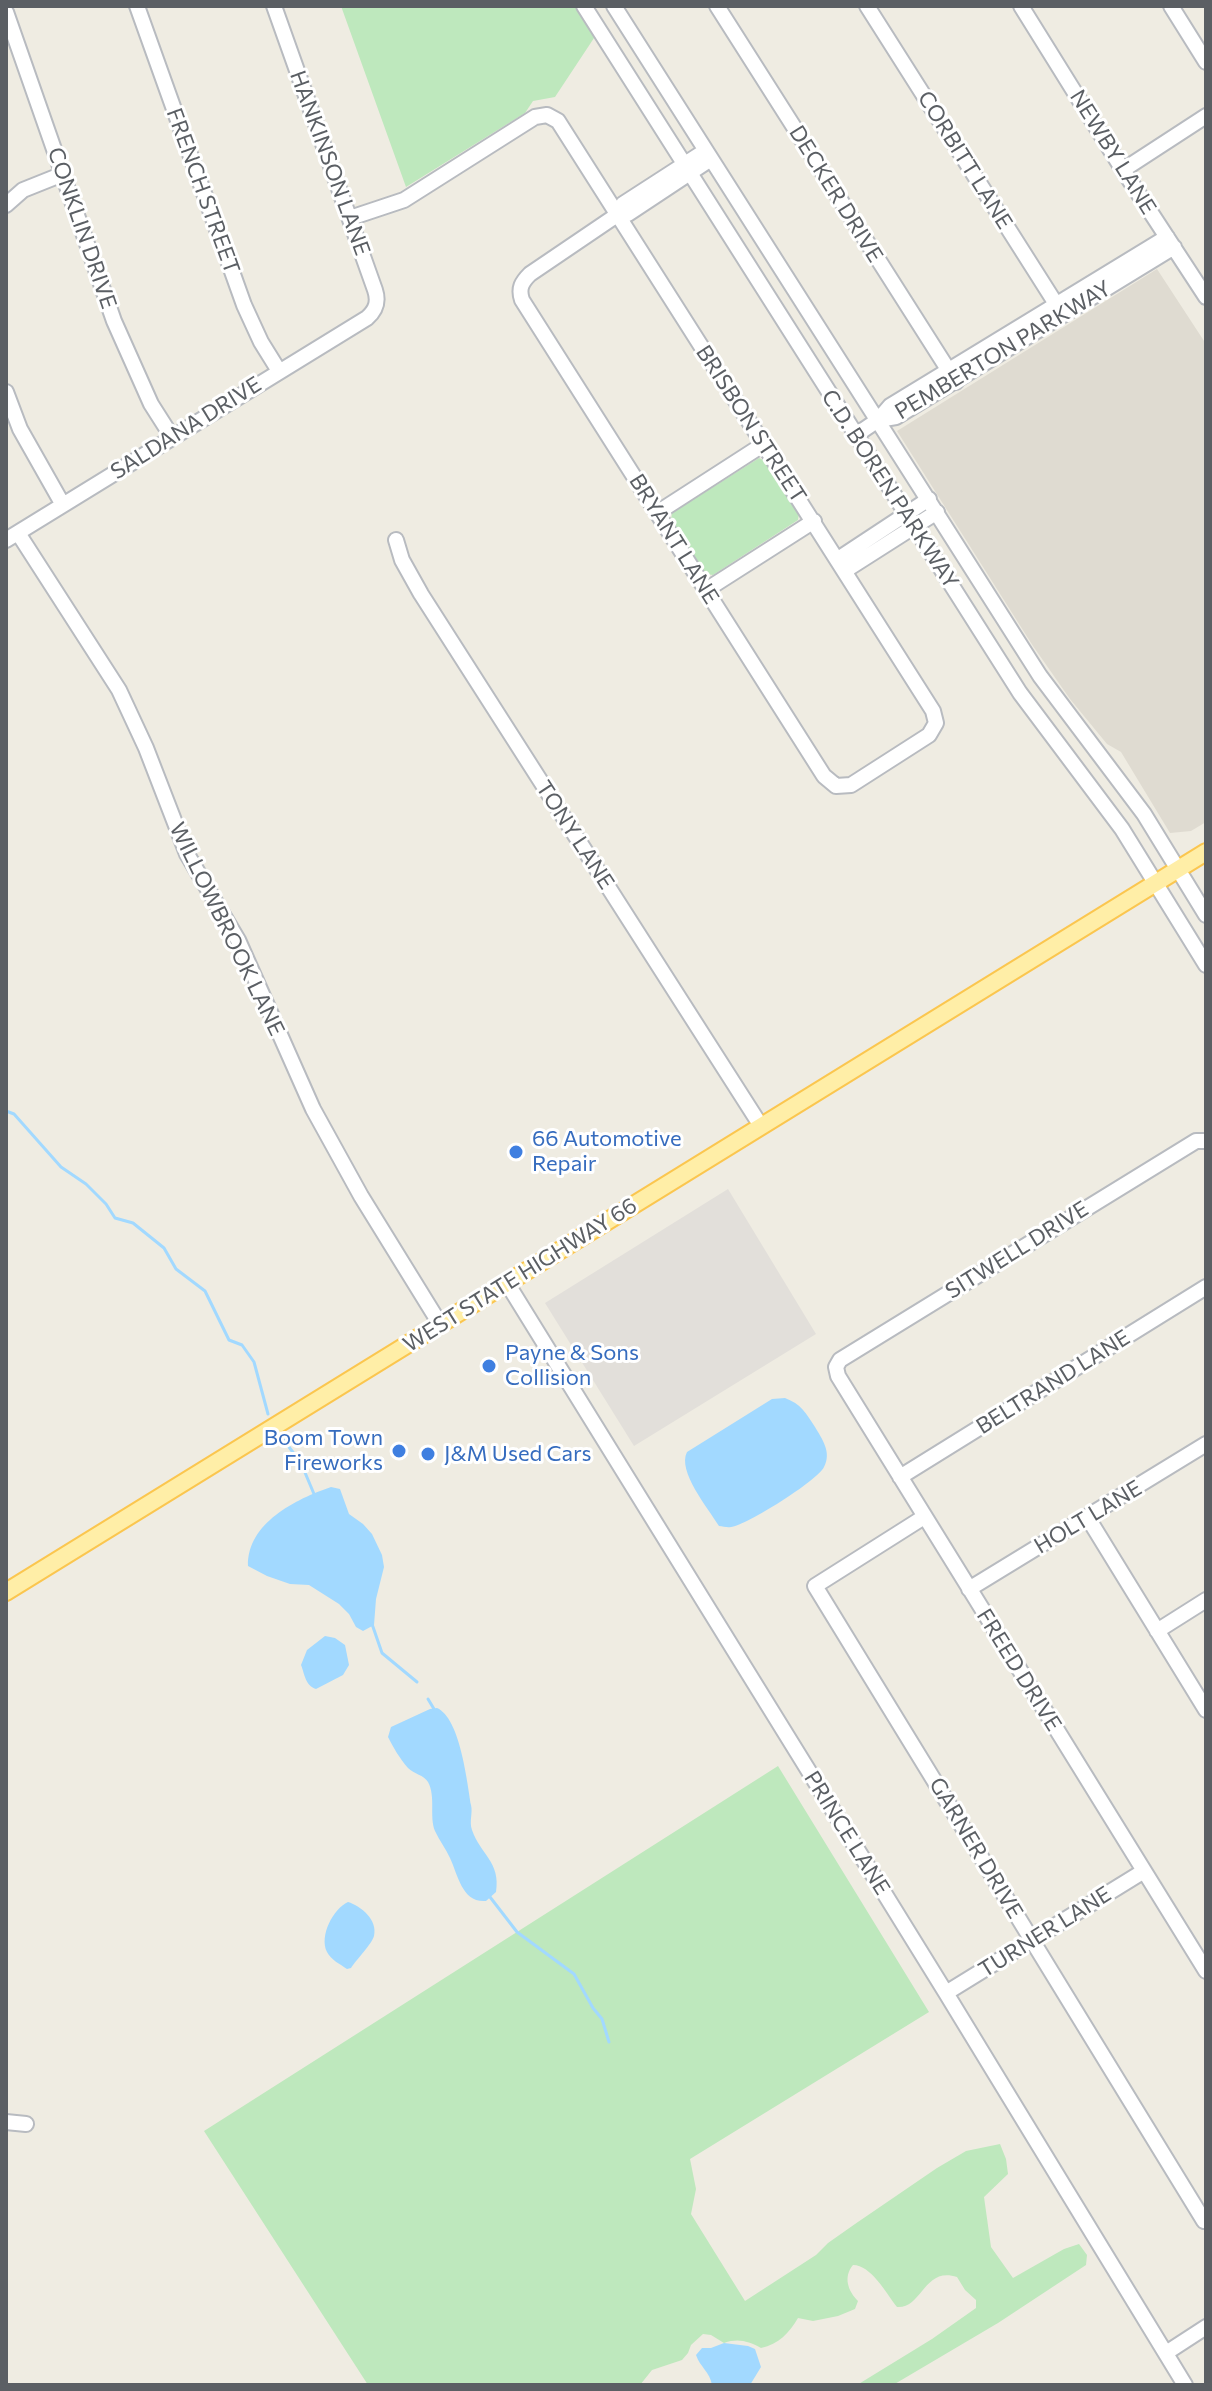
<!DOCTYPE html>
<style>
body{margin:0}
#map{position:relative;width:1212px;height:2391px;overflow:hidden;background:#efece2;font-family:Commissioner,sans-serif}
canvas{display:block}
.frame{position:absolute;inset:0;border:8px solid #5b5f64;pointer-events:none}
</style>
<div id="map">
<canvas width="1212" height="2391"></canvas>
<div class="frame"></div>
</div>
<script>
const c = document.querySelector('canvas').getContext('2d');
c.lineJoin = 'round';
function fillPath(path, color) {
  c.fillStyle = color;
  c.fill(path, 'evenodd');
}
function stroke(path, color, width, dash) {
  c.strokeStyle = color;
  c.lineWidth = width;
  c.lineCap = dash ? 'butt' : 'round';
  c.setLineDash(dash || []);
  c.stroke(path);
}
function label(font, color, halo, rows, align = 'center') {
  c.font = font + ' Commissioner,sans-serif';
  c.lineWidth = 6;
  c.setLineDash([]);
  c.textBaseline = 'middle';
  c.strokeStyle = halo;
  c.fillStyle = color;
  for (const [text, x, y, turn = 0] of rows) {
    c.save();
    c.translate(x, y);
    c.rotate((+turn || 0) * Math.PI / 180);
    c.textAlign = isNaN(turn) ? turn : align;
    if (halo) c.strokeText(text, 0, 0);
    c.fillText(text, 0, 0);
    c.restore();
  }
}
fillPath(new Path2D(`
 M728,1189l88,145 -182,112 -89,-143z`), '#e2dfda');
fillPath(new Path2D(`
 M1157,269l49,75v478l-15,9 -21,2 -49,-81 -14,-8 -37,-45 -37,-53 -136,-215z`), '#dfdbd1');
fillPath(new Path2D(`
 M341,6h236l19,29 -41,62 -22,4 -8,12 -119,74z
 M759,458l7,3 33,52 -1,7 -85,55 -7,-1 -35,-53 1,-8z
 M778,1766l151,246 -239,147 6,30 -5,25 54,87 71,-46 12,-12 27,-19 82,-56 29,-17 34,-7 6,15 2,15 -24,23 7,50 22,31 51,-29 15,-5 8,11 -1,10 -88,58 -105,62h-36l75,-46 44,-31v-8l-11,-10 -8,-13c-33,-11 -35,32 -60,30 -11,-14 -26,-42 -44,-42 -10,12 -5,26 5,36l-3,8 -17,7 -25,5 -15,-3c-9,15 -19,26 -37,30 -13,-7 -23,-10 -37,-5l-13,-8 -8,-1 -12,11 -3,8 -6,7 -30,10 -12,15h-272l-164,-254z`), '#bee8bd');
fillPath(new Path2D(`
 M785,1398c16,6 21,15 30,29 7,12 17,25 9,40 -7,14 -77,58 -93,60 -4,1 -8,-1 -12,-1 -11,-18 -42,-55 -32,-74l85,-53z
 M331,1487l9,2 9,25 14,10 9,10 10,21 2,12 -8,32 -2,26 -11,6 -7,-4 -7,-13 -10,-10 -30,-19 -19,-1 -23,-8 -19,-10c-1,-43 48,-67 83,-79z
 M325,1636l10,2 10,7 4,20 -6,10 -27,14c-11,-4 -11,-14 -15,-24l6,-15z
 M437,1708c23,10 30,73 34,97 2,8 -2,16 1,25 8,24 29,32 24,62l-10,9c-24,2 -28,-26 -36,-43 -4,-9 -11,-18 -15,-27 -6,-15 1,-34 -7,-49 -4,-7 -14,-8 -20,-14 -8,-9 -15,-21 -20,-31l3,-10 39,-18z
 M348,1902c13,4 30,18 26,34 -2,8 -18,24 -23,32l-4,1c-7,-5 -16,-9 -20,-17 -8,-16 6,-43 21,-50z
 M724,2343l24,3 7,3 6,18 -11,18h-38c-2,-13 -12,-18 -16,-30l6,-7h9z`), '#a2d9ff');
stroke(new Path2D(`
 M6,1111l8,3 47,53 25,17 20,20 9,14 18,5 31,25 12,21 29,22 24,49 13,5 12,17 14,52
 M283,1439l18,24 13,31
 M372,1624l10,29 35,29
 M428,1699l6,10
 M490,1897l27,35 57,42 19,34 9,11 7,23`), '#a2d9ff', 3);
const minor = new Path2D(`
 M137,6l107,299 17,37 18,29
 M584,6l436,687 102,136 84,136
 M614,6l426,670 104,138 62,101
 M717,6l239,376
 M867,6l196,309
 M1021,6l102,164 83,127
 M1171,6l35,56
 M6,12l108,309 37,83 21,33
 M1123,170l83,-54
 M6,205l17,-15 40,-16
 M617,215l6,-11 82,-53
 M350,218l54,-18 131,-83 12,-2 11,6 375,590 3,12 -7,12 -78,50 -15,1 -12,-10 -302,-476c-4,-12 0,-18 8,-26l87,-59 11,-1 83,-55
 M6,392l14,37 43,76
 M878,420l18,-3 278,-170
 M856,435l22,-15 12,-14 277,-169
 M657,513l107,-69
 M18,533l101,157 27,58 41,106 51,86 75,169 48,87 79,128
 M6,540l361,-222c9,-8 12,-16 8,-28l-101,-284
 M396,540l6,20 19,34 340,532
 M838,559l91,-60
 M846,570l91,-58
 M706,590l108,-69
 M1206,1141h-10l-356,219 -4,7 2,9 368,595
 M507,1283l439,710 239,392
 M900,1477l306,-190
 M924,1517l-109,69 389,635 2,-1
 M1088,1518l118,192
 M969,1589l237,-145
 M1157,1631l49,-31
 M946,1993l198,-122
 M6,2122l20,2
 M1166,2353l40,-26`);
const major = new Path2D(`
 M6,1592l1200,-740`);
stroke(minor, '#b8bbc0', 18);
stroke(major, '#fbc64f', 20);
stroke(minor, '#fff', 14);
stroke(major, '#ffeea7', 16);
for (const [x, y, r, color] of [
 [516,1152,8,"#3f7fe0"],
 [489,1366,8,"#3f7fe0"],
 [399,1451,8,"#3f7fe0"],
 [428,1454,8,"#3f7fe0"]
]) {
  const dot = new Path2D();
  dot.arc(x, y, r, 0, 2 * Math.PI);
  c.fillStyle = color;
  c.fill(dot);
  stroke(dot, '#fff', 3);
}
label('22px', '#5b5f64', '#fff', [
 ["NEWBY LANE",1113,152,58],
 ["CORBITT LANE",965,160,58],
 ["HANKINSON LANE",330,163,70],
 ["FRENCH STREET",203,191,70],
 ["DECKER DRIVE",836,194,58],
 ["CONKLIN DRIVE",82,228,71],
 ["PEMBERTON PARKWAY",1003,350,-31],
 ["BRISBON STREET",751,424,57],
 ["SALDANA DRIVE",186,428,-32],
 ["C.D. BOREN PARKWAY",890,489,57],
 ["BRYANT LANE",674,539,58],
 ["TONY LANE",575,835,57],
 ["WILLOWBROOK LANE",227,929,64],
 ["SITWELL DRIVE",1017,1250,-32],
 ["WEST STATE HIGHWAY 66",520,1275,-32],
 ["BELTRAND LANE",1053,1382,-32],
 ["HOLT LANE",1088,1517,-31],
 ["FREED DRIVE",1019,1670,58],
 ["PRINCE LANE",847,1833,58],
 ["GARNER DRIVE",976,1848,59],
 ["TURNER LANE",1045,1932,-32]
]);
label('22px', '#366cbe', '#fff', [
 ["66 Automotive",532,1139],
 ["Repair",532,1164],
 ["Payne & Sons",505,1353],
 ["Collision",505,1378],
 ["Boom Town",383,1438,"right"],
 ["Fireworks",383,1463,"right"],
 ["J&M Used Cars",444,1454]
], 'left');
</script>
